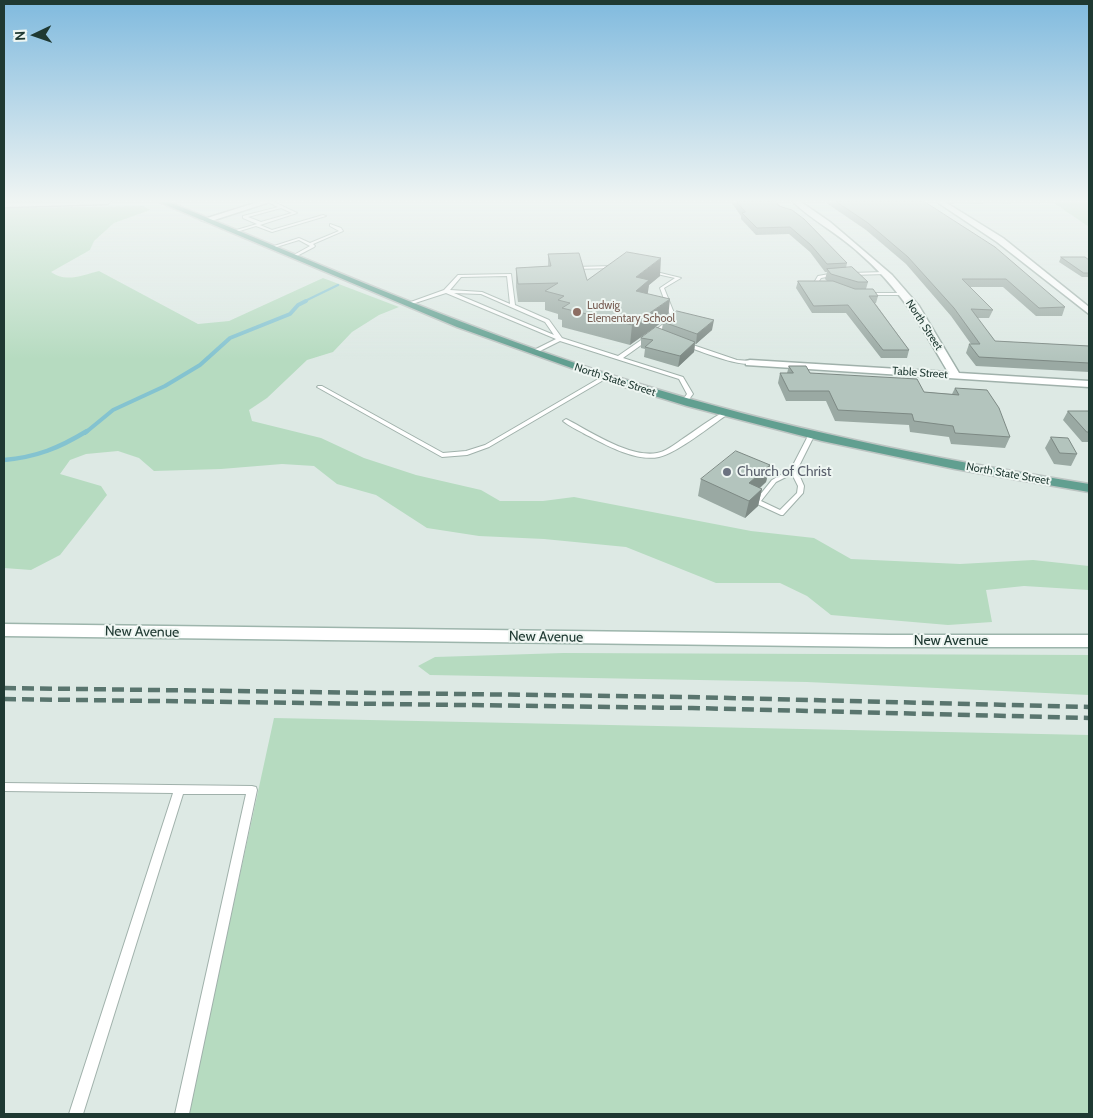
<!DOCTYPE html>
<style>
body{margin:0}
#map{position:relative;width:1093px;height:1118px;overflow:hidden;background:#dde9e4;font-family:Cabin,sans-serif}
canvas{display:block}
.frame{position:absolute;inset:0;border:5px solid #1f3932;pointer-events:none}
.north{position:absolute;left:10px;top:10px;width:50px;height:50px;-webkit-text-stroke:4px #eef6f2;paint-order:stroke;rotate:267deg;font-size:14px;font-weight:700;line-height:20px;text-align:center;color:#1f3932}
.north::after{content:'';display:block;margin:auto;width:18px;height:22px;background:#1f3932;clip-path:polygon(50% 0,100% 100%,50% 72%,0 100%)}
</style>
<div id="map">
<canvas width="1093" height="1118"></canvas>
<div class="frame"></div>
<div class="north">N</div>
</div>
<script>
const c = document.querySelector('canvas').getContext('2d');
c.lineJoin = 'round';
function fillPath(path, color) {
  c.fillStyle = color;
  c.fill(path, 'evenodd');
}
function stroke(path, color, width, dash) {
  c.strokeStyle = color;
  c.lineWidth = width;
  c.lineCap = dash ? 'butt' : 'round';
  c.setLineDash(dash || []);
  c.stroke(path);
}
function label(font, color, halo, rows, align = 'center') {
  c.font = font + ' Cabin,sans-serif';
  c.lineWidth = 4;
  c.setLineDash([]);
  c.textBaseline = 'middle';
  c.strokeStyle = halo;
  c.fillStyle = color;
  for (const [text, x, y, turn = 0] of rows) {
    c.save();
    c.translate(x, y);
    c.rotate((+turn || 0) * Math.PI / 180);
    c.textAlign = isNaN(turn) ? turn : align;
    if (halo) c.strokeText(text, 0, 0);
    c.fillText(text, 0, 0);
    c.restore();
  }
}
fillPath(new Path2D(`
 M936,202h153v25l-35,-24 -115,1z
 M144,206l6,4 -36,13 -20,18 -4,9 -39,22c14,11 32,3 48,-1l99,53 31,-3 94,-43 76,29 -20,8 -27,17 -19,20 -26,8 -40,38 -18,12 3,11 69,17 43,20 52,17 65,15 19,11h43l31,-4 177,34 63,7 37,21 109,5 73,-4 56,6v24l-65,-4 -38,4 6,32 -44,3 -117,-10 -24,-19 -27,-13h-64l-90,-36 -82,-8 -65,-3 -52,-8 -51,-33 -39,-11 -23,-18 -32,-2 -61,5 -67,2 -15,-13 -21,-7 -32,3 -16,6 -10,14 41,12 6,9 -47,60 -29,15 -27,-2v-360z
 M563,653l526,2v40l-282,-13 -377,-7 -12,-9 17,-9z
 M274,718l815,17v379h-901z`), '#b6dbc0');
stroke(new Path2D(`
 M303,302l35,-17`), '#84c3d0', 2.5);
stroke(new Path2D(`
 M85,433l28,-23 52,-24 35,-21 30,-27 60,-24 8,-9 8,-4`), '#84c3d0', 4);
stroke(new Path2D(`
 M4,460c33,-3 55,-12 83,-29`), '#84c3d0', 4.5);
const service = new Path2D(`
 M268,202h6l23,11 -37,12 12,5 51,-15 3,1 -54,16 -16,-6 -23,7v-2l24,-7 -14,-6v-2l35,-9zM281,208l11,5 -31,9 -13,-5z
 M330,224l11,4 2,3 -30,13 2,2 -1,1 -19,10 -3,-1 18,-10 -11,-6 -26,8 -2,-1 28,-9 11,5 29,-12 -9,-5z
 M614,266h2v2l-43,1 -2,-1 2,-1z
 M648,270l33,8 -17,10 12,30 -21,17 -3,-2 1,-1 18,-14 -11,-30 15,-10 -27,-6z
 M884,272l2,1v1l-35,1 -2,-1 2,-1z
 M835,273l2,1v1l-16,3 -2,3 2,4 3,1 -2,1h-5l-2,-6 3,-5z
 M511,274l4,31 34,15 13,18 56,18 29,-20h4v2l-28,20 60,19 10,17 -6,8h-4l-1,-1 5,-7 -8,-15 -119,-38 -24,12h-4v-2l24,-12 -110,-46 -34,11 -4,-1 36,-13 14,-15zM507,276l3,28 -28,-12 -32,-2 11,-13zM454,293l27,1 64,28 9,13z
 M865,293h38l2,1 -2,1h-38z
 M683,343h4l50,17 13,1 3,2c-12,5 -56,-13 -70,-18z
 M605,375l2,1v2l-118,69 -22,8 -25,2 -125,-70 1,-1h4l121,67 23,-2 19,-6z
 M726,411l3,2 -1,1c-16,11 -51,39 -69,43 -24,5 -55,-13 -76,-24 -7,-4 -14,-7 -20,-12l3,-2 2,1c23,12 62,38 89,33 8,-1 17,-8 24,-13 14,-9 30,-22 45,-29z
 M812,432l3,2 -18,36 7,16 -1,7 -20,22h-2l-26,-12 -1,-1 1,-1 17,-21 19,-11 18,-35zM792,474l6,12 -1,7 -17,17 -19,-9 15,-19z
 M4,783l248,3 4,1 1,3 -68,324h-14l71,-320h-63l-100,320h-14l104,-321 -169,-2z`);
const minor = new Path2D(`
 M110,202l-3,2 -103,3v-4z
 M258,202h12l-62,20 -7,-2z
 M793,202h8l29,20 62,53 27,31 40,67 130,8v6l-343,-22v-4l4,-1 198,12c-28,-48 -48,-84 -91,-121 -20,-18 -45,-31 -64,-49z
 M937,202h8l58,36 86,69v7l-92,-72z`);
const secondary = new Path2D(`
 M4,624l884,11h201v12h-201l-884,-11z`);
const primary = new Path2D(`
 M159,202h10c153,63 304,130 461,179 150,47 304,78 459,103v8l-134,-23 -133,-28 -135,-35 -65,-20 -165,-59z`);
stroke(service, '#a0b1ab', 2);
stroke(minor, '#a0b1ab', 3);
stroke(secondary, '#9db5ac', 3);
stroke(primary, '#bcc4c2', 3);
fillPath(service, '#fff');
fillPath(minor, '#fff');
fillPath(secondary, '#fff');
fillPath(primary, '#619f90');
stroke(new Path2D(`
 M4,688l686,9 399,10
 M4,699l688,9 397,10`), '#59756e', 4.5, [12, 6]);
fillPath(new Path2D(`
 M731,202h45l71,61 -1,5 22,14 -2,7 12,7 -2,7h-1l34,47 -2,8h-26l-35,-45h-34l-16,-25 2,-7h29l-2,-2 2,-7h-2l-15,-20 -21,-18 -33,1 -15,-16v-3z
 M825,202h100l140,105 -3,9h-26l-33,-29h-33l23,23 -4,8h-12l18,23 94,5v26l-113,-6 -10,-13 3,-9h2l-20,-28 -45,-52 -40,-34z
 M548,254l39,26 73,-4 -11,9 -19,60 -68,-18v-7l-4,-1v-5l-13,-4v-8h-27l-2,-15v-19l32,-2z
 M1061,257l28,3v17h-7l-23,-15z
 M663,322l49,8 -16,14h-1l-1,8 -16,15 -34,-10 1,-8 -4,-1v-10l21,-9z
 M789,366l21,7 114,19 28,2 3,-6 55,49 -5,11 -54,-4 -2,-7 -39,-5 -1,-7 -74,-4 -9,-20h-40l-8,-18 2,-10h7z
 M1068,411h21v31h-7l-19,-22z
 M1051,437l26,17 -6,12 -17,-2 -9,-16z
 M770,465l-4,17 -6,6 2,1 -4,17 -13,12 -47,-22 3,-17z`), '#9aa9a3');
fillPath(new Path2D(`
 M661,258l-1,18 -11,9 -2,14 -13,11 2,-33z
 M670,299l-2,19 -38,27 2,-20z
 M714,320l-2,10 -16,14 1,-10z
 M695,342l-1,10 -16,15 2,-11z
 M770,465l-4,17 -20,18 3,-17z
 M762,489l-4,17 -13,12 4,-17z`), '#7d8984');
const building = new Path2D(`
 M737,202h39l3,4 13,4 12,9 43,44 -20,1 -16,-19 -21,-18 -33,1 -15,-15 3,-1z
 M837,202h88l70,45 70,60 -26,1 -33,-29h-44l31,31 -22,-1 24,32 94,5v17l-110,-6 -10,-13h11l-26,-36 -46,-51 -40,-34z
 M627,252l34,6 -25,19 13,3 -13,11 34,8 -38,26 -70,-17 8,-5 -12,-3 6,-4 -19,-5 13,-8 -40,1 -2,-16 35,-2 -3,-12 31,-1 8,27z
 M1061,257h24l4,3v13h-5z
 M852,267l16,15h-10l-27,-8 -4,-5z
 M798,281h35l22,8h18l5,7h-9l40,54h-26l-35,-45 -34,1z
 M677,311l37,9 -17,14 -34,-12z
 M656,327l39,15 -15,14 -35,-9 8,-7 -12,-2z
 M789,366h17l4,7 107,6 7,13 35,3 -4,-7 32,2 12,18 11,29 -55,-4 -2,-7 -39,-5 -2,-7 -74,-4 -9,-19h-40l-9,-18h13z
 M1068,411h21v21h-2z
 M1051,437l17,1 9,16 -17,-1z
 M736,451l34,14 -21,18 13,6 -13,12 -48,-22z`);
fillPath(building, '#b3c4bd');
stroke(building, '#7d8984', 1);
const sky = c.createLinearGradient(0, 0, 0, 359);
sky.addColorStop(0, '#80bade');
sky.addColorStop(0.56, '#f0f5f3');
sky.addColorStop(1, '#f0f5f300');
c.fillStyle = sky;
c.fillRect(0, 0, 1093, 359);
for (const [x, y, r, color] of [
 [577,312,5,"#8d6e63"],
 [727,472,5,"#6b7280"]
]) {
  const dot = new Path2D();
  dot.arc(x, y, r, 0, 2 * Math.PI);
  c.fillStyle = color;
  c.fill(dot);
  stroke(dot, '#eef6f2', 2);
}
label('11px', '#785e54', '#eef6f2', [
 ["Ludwig",587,306],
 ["Elementary School",587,319]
], 'left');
label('11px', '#1f3932', '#eef6f2', [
 ["North Street",924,325,57],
 ["Table Street",920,373,4],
 ["North State Street",615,380,18],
 ["North State Street",1008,474,10]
]);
label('14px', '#5b616d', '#eef6f2', [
 ["Church of Christ",737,472]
], 'left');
label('14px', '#1f3932', '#eef6f2', [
 ["New Avenue",142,632,1],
 ["New Avenue",546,637,1],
 ["New Avenue",951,641]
]);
</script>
